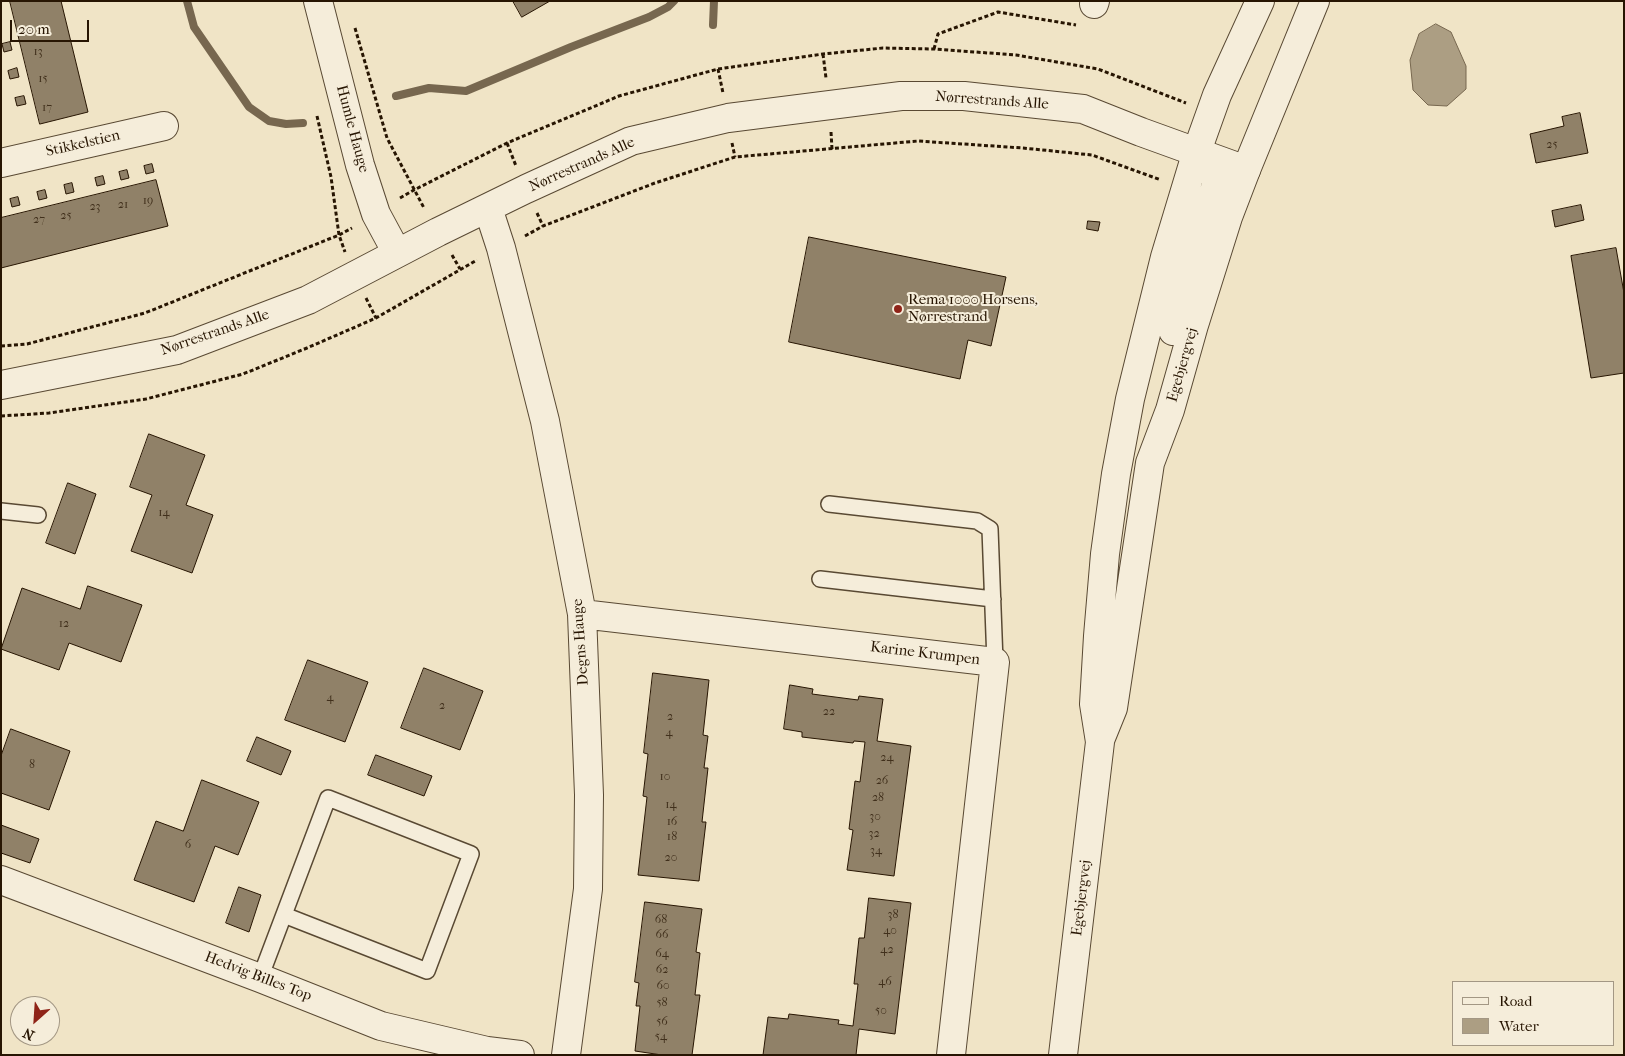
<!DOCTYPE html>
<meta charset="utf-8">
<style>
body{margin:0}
#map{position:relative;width:1625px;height:1056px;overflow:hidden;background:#f0e4c6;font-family:"IM FELL French Canon",serif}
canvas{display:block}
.frame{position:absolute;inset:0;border:2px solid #271502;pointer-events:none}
.legend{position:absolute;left:1452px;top:981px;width:162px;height:65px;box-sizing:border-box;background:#f5edda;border:1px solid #a39784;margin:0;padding:6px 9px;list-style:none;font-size:15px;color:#271502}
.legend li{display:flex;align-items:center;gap:10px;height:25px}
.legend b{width:25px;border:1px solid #a39784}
.north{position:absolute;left:10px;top:996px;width:50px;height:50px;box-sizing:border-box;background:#f5edda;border:1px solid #a39784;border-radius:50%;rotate:206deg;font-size:14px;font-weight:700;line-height:20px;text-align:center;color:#271502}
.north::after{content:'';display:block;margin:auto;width:18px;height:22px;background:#8f2418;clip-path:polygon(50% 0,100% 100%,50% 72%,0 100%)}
.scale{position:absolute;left:10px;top:20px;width:79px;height:22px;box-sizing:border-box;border:2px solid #271502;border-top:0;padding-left:6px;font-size:15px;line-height:18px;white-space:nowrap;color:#271502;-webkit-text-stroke:4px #f5edda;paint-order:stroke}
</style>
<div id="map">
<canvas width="1625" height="1056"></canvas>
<div class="frame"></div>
<ul class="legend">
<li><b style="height:6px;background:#f5edda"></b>Road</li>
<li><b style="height:14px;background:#ac9e83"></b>Water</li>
</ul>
<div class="north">N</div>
<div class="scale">20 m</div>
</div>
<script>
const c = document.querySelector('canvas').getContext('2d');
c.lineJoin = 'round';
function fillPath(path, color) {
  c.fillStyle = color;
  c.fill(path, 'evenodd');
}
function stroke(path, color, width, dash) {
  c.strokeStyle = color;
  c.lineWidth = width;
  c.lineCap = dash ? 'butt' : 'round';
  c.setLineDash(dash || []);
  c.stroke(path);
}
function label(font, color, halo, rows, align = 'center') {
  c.font = font + ' "IM FELL French Canon",serif';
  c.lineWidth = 4;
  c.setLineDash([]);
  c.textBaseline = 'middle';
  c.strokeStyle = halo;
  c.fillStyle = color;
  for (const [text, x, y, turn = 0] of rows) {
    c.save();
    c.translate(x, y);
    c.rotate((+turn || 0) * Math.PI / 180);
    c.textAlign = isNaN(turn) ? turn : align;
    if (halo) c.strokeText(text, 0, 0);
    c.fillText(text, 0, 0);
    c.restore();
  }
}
const water = new Path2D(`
 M1436,24l15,8 15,34v23l-19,17 -19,-1 -15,-15 -3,-30 9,-26z`);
fillPath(water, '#ac9e83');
stroke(water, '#77674f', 1);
stroke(new Path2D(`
 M187,1l7,26 55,80 20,14 17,3 17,-1
 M713,25l1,-24
 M396,96l33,-8 37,3 105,-44 78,-30 19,-10 6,-6`), '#77674f', 8);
const building = new Path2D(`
 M10,1h51l27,111 -48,12z
 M513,1h37l-28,16z
 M10,42l2,8 -8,2 -2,-8z
 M17,68l2,9 -9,2 -2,-8z
 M24,96l2,8 -9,2 -2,-8z
 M1580,113l8,40 -52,10 -6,-29 34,-8 -2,-9z
 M152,164l2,8 -8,2 -2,-8z
 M127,170l2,8 -8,2 -2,-8z
 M103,176l2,8 -8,2 -2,-8z
 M156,180l12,46 -167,42v-50z
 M72,183l2,9 -8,2 -2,-9z
 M45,190l2,8 -8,2 -2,-8z
 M18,197l2,8 -8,2 -2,-8z
 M1581,205l3,15 -29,7 -3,-16z
 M1088,221l12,1 -2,9 -11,-2z
 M809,237l197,40 -15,69 -23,-6 -8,39 -171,-37z
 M1616,248l8,45v80l-33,5 -20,-122z
 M149,434l56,21 -19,50 27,10 -21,58 -61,-22 21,-56 -22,-8z
 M68,483l28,11 -21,60 -29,-11z
 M88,586l54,19 -21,57 -52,-19 -10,27 -58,-21 21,-61 58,21z
 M308,660l60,22 -23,60 -60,-22z
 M424,668l59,23 -23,59 -59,-22z
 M653,673l56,7 -6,55 5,1 -4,32h4l-6,54h4l-7,59 -61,-6 9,-78 -4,-1 5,-42 -4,-1z
 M790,685l23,4 -1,5 46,6 1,-4 24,3 -6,42 34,5 -17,130 -47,-6 6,-40 -4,-1 6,-48 5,1 5,-40 -11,-1 -1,2 -51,-6v-5l-18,-3z
 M11,729l59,22 -21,59 -48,-17v-37z
 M257,737l34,14 -10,24 -34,-14z
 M376,755l56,21 -8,20 -56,-21z
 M202,780l57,22 -21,53 -23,-9 -21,56 -60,-22 22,-59 27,10z
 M1,825l38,14 -9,24 -29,-10z
 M239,887l22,8 -12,37 -23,-9z
 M869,898l42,5 -16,131 -36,-5 -3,26h-93l5,-38 20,2 1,-5 50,6 -1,4 15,2 5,-42h-4l5,-46h5z
 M645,902l57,7 -6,43 4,1 -5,42h5l-8,60h-30l-27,-4 5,-45h-4l3,-23 -4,-1z`);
fillPath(building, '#908168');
stroke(building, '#271502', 1);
const service = new Path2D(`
 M829,504l148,17 13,8 5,133
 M1,511l37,4
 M820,579l173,20
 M260,978l68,-180 143,56 -44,117 -143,-56`);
const minor = new Path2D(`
 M318,1l42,164 16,49 21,39
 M1094,4l1,-3
 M1,163l163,-37
 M488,208l13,40 44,173 37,193 7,181 -1,94 -22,166
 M1,385l176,-35 131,-50 130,-68 88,-43 105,-48 97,-23 173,-22h63l119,13 58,23 105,38
 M582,614l413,48 -44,393
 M1,880l259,98 121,48 106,25 33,4`);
const tertiary = new Path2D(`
 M1173,331l34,-120 9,-25v-12l-5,-11 -14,-12
 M1100,740l13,-32 37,-245 20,-53 24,-85 34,-108 18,-47 69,-169
 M1063,1055l37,-313 -6,-38 4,-68 7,-82 11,-80 14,-75 35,-142 32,-106 20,-56 43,-94`);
stroke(service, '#594933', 18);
stroke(minor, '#594933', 30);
stroke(tertiary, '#594933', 30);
stroke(new Path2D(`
 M355,28l32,110 37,70
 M934,49l4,-15 60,-22 78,13
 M823,54l3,24
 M718,69l5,24
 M317,116l14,61 8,58 6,17
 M831,132l1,17
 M507,143l9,23
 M732,143l3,14
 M400,198l14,-8 93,-47 112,-47 99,-27 105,-15 60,-6 51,1 82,6 82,14 88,34
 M537,213l6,13
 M525,236l18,-10 112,-43 80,-26 46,-4 137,-12 105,7 69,7 69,25
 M452,255l8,14
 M366,298l10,20
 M1,346l26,-2 118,-31 194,-78 13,-7
 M1,416l48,-3 97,-14 97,-25 64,-26 69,-30 101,-58`), '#271502', 3, [4, 2.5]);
stroke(service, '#f5edda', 15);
stroke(minor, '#f5edda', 28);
stroke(tertiary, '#f5edda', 28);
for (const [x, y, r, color] of [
 [898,309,5,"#8f2418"]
]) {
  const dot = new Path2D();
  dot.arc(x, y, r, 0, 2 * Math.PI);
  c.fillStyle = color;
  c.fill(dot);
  stroke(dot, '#f5edda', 2);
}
label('12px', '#41301c', null, [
 ["13",38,52],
 ["15",43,79],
 ["17",47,108],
 ["25",1552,145],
 ["19",148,201],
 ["21",123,205],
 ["23",95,207],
 ["25",66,216],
 ["27",39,220],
 ["14",164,513],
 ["12",64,624],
 ["4",330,698],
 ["2",442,706],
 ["22",829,712],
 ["2",670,717],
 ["4",669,733],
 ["24",887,758],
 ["8",32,765],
 ["10",665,777],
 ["26",882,781],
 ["28",878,798],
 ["14",671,805],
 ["30",875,817],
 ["16",672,822],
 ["32",874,834],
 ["18",672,837],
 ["6",188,845],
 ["34",876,851],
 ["20",671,858],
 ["38",893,915],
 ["68",661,920],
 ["40",890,931],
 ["66",662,935],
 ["42",887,950],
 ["64",662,954],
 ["62",662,970],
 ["46",885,982],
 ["60",663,986],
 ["58",662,1003],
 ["50",881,1011],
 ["56",662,1022],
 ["54",661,1037]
]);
label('15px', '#271502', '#f5edda', [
 ["Nørrestrands Alle",992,101,4],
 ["Humle Hauge",352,129,75],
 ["Stikkelstien",83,144,-13],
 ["Nørrestrands Alle",582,165,-24],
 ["Nørrestrands Alle",215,333,-19],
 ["Egebjergvej",1183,365,-74],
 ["Degns Hauge",581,642,-94],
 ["Karine Krumpen",925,654,7],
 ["Egebjergvej",1082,898,-83],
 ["Hedvig Billes Top",258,977,21]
]);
label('15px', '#271502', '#f5edda', [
 ["Rema 1000 Horsens,",908,300],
 ["Nørrestrand",908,317]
], 'left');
</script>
